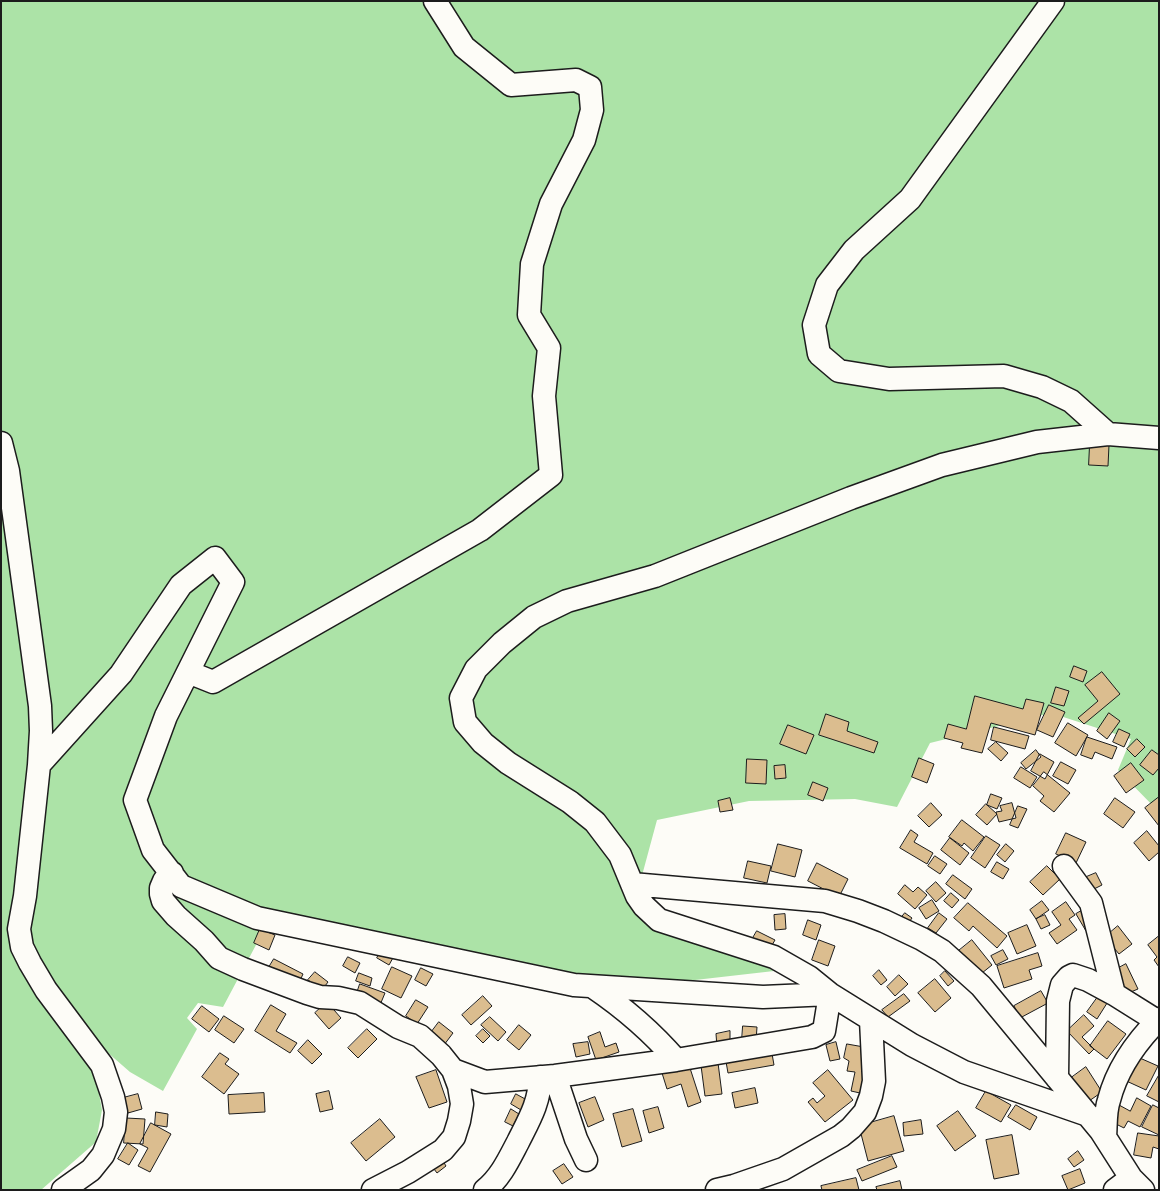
<!DOCTYPE html>
<style>
body{margin:0}
#map{position:relative;width:1160px;height:1191px;overflow:hidden;background:#fdfcf7;font-family:"Architects Daughter",sans-serif}
canvas{display:block}
.frame{position:absolute;inset:0;border:2px solid #1c1c1c;pointer-events:none}
</style>
<div id="map">
<canvas width="1160" height="1191"></canvas>
<div class="frame"></div>
</div>
<script>
const c = document.querySelector('canvas').getContext('2d');
c.lineJoin = 'round';
function fillPath(path, color) {
  c.fillStyle = color;
  c.fill(path, 'evenodd');
}
function stroke(path, color, width, dash) {
  c.strokeStyle = color;
  c.lineWidth = width;
  c.lineCap = dash ? 'butt' : 'round';
  c.setLineDash(dash || []);
  c.stroke(path);
}
fillPath(new Path2D(`
 M1,1h1158v811l-41,-42 13,-31 -80,-26 -121,30 -33,64 -42,-8 -106,2 -92,19 -20,74 137,77 -114,13 -136,-10 -259,-46 -42,79 -25,-4 -11,15 10,11 -34,62 -33,-19 -23,-20 -43,-55 31,74 7,39 -6,32 -55,48h-40z`), '#ace3a7');
const building = new Path2D(`
 M1090,444l19,1 -1,21 -19,-1z
 M1074,666l13,5 -4,11 -13,-5z
 M1102,672l18,22 -36,30 -6,-6 20,-17 -13,-16z
 M1056,687l13,4 -5,15 -13,-3z
 M975,696l48,13 3,-10 18,4 -9,32 -44,-12 -9,30 -21,-5 2,-5 -19,-5 4,-14 18,5z
 M1049,705l16,7 -12,25 -16,-7z
 M1109,713l11,8 -13,18 -10,-8z
 M826,714l23,8 -2,9 31,11 -4,11 -55,-18z
 M1068,723l20,12 -12,21 -21,-13z
 M788,725l26,10 -8,19 -26,-10z
 M994,727l35,9 -4,13 -34,-9z
 M1119,729l11,5 -6,13 -11,-5z
 M1087,737l30,10 -5,12 -17,-7 -3,7 -11,-4z
 M1137,739l8,8 -10,10 -8,-8z
 M996,742l12,11 -7,8 -13,-12z
 M1036,750l5,7 -15,12 -5,-6z
 M1152,750l7,5v13l-6,7 -13,-10z
 M1040,754l14,8 -9,17 -14,-8z
 M919,758l15,6 -7,19 -15,-6z
 M747,759l20,1 -1,24 -20,-1z
 M1061,762l15,8 -8,14 -15,-8z
 M1131,763l13,17 -18,13 -12,-17z
 M785,765l1,13 -11,1 -1,-13z
 M1021,767l16,10 -7,11 -16,-10z
 M1044,772l26,21 -16,19 -14,-11 4,-5 -11,-10z
 M813,782l15,6 -5,13 -15,-6z
 M991,794l11,4 -5,11 -10,-4z
 M1159,797v29l-14,-18z
 M730,798l3,12 -13,2 -2,-11z
 M1115,798l20,14 -12,16 -19,-14z
 M931,803l11,12 -13,12 -11,-11z
 M1012,803l4,15 -17,4 -3,-10 6,-1 -2,-5z
 M986,804l11,10 -10,11 -11,-10z
 M1018,806l9,3 -9,19 -8,-3z
 M962,820l22,17 -11,14 -9,-8 -2,3 -13,-9z
 M911,830l7,5 -4,7 19,11 -6,11 -27,-16z
 M1147,831l12,15v6l-10,9 -15,-18z
 M1066,833l20,9 -10,21 -20,-9z
 M986,836l14,9 -15,23 -14,-10z
 M950,838l19,15 -9,12 -19,-15z
 M778,844l24,6 -7,27 -24,-6z
 M1006,844l8,7 -9,11 -8,-7z
 M935,856l12,8 -7,10 -12,-8z
 M748,861l23,5 -4,17 -23,-5z
 M997,862l12,7 -6,10 -12,-7z
 M817,863l31,16 -9,18 -31,-16z
 M1047,866l13,13 -17,16 -13,-13z
 M1096,873l6,12 -12,6 -6,-13z
 M953,875l19,14 -7,10 -19,-15z
 M936,882l10,11 -10,9 -10,-11z
 M905,885l8,7 5,-5 9,8 -12,14 -17,-15z
 M951,893l8,7 -7,8 -8,-7z
 M932,900l7,11 -13,8 -7,-11z
 M1042,901l7,9 -13,9 -6,-9z
 M1066,902l9,13 -6,4 8,11 -20,14 -8,-11 12,-8 -9,-13z
 M968,903l39,33 -10,12 -24,-22 -4,5 -15,-13z
 M1083,910l10,17 -7,4 -10,-17z
 M905,913l7,5 -7,10 -7,-6z
 M939,913l8,6 -11,14 -8,-5z
 M785,914l1,15 -11,1 -1,-15z
 M1045,915l5,10 -9,4 -5,-10z
 M808,920l13,5 -5,15 -13,-5z
 M1027,925l9,21 -19,8 -9,-21z
 M1118,926l14,18 -13,10 -14,-17z
 M260,929l15,6 -6,15 -15,-7z
 M757,931l18,9 -7,12 -18,-9z
 M1159,936v31l-5,-7 3,-3 -9,-12z
 M819,940l16,6 -7,20 -16,-6z
 M972,940l20,25 -15,12 -21,-24z
 M382,949l12,7 -5,9 -12,-7z
 M1003,950l5,9 -12,6 -5,-9z
 M1038,953l4,13 -13,4 3,9 -28,9 -7,-22z
 M348,957l12,6 -5,10 -12,-7z
 M274,959l29,15 -5,11 -30,-16z
 M1126,964l12,25 -12,5 -11,-24z
 M392,967l20,9 -11,22 -19,-9z
 M421,968l12,6 -7,12 -11,-6z
 M879,970l8,10 -6,5 -8,-9z
 M945,971l9,10 -6,5 -8,-10z
 M315,972l13,10 -6,8 -14,-10z
 M359,973l13,5 -2,8 -14,-5z
 M899,975l9,9 -13,12 -8,-9z
 M935,979l16,19 -16,14 -17,-19z
 M360,984l25,9 -5,12 -24,-9z
 M1041,991l7,12 -28,15 -6,-12z
 M904,994l6,7 -22,16 -6,-7z
 M1100,994l9,6 -12,19 -10,-7z
 M483,996l9,10 -21,19 -9,-10z
 M416,1000l12,7 -11,17 -11,-8z
 M327,1002l14,16 -12,11 -14,-16z
 M271,1005l15,9 -10,17 21,12 -7,10 -35,-22z
 M202,1006l17,13 -10,13 -17,-13z
 M1084,1015l10,11 -12,11 12,12 -5,5 -22,-23z
 M224,1016l20,13 -10,14 -19,-13z
 M490,1017l16,15 -8,9 -17,-16z
 M1108,1021l18,13 -19,25 -17,-13z
 M439,1022l14,11 -9,12 -14,-11z
 M519,1025l12,10 -12,15 -12,-10z
 M743,1026l14,1 -1,14 -14,-1z
 M367,1029l10,10 -19,19 -10,-10z
 M483,1029l7,7 -7,7 -7,-7z
 M730,1031v15l-13,1 -1,-13z
 M600,1032l5,15 11,-4 3,9 -23,8 -8,-23z
 M308,1040l14,14 -10,10 -14,-13z
 M588,1042l2,12 -14,3 -3,-13z
 M836,1042l4,17 -10,2 -4,-16z
 M847,1044l17,3 -1,31 -3,15 -9,-2 4,-19 -8,-1 2,-10 -5,-3z
 M771,1048l3,17 -46,8 -3,-17z
 M220,1053l9,6 -4,5 14,10 -15,20 -22,-17z
 M717,1055l5,39 -17,2 -5,-38z
 M1133,1055l25,11 -12,24 -24,-11z
 M689,1065l12,37 -13,5 -7,-23 -14,5 -5,-16z
 M1086,1067l16,25 -13,9 -18,-23z
 M436,1070l11,32 -18,6 -13,-31z
 M828,1070l25,30 -28,22 -17,-20 5,-4 4,5 8,-7 -12,-13z
 M1159,1075v27l-12,-6z
 M755,1088l3,15 -23,5 -3,-15z
 M329,1091l4,18 -13,3 -4,-18z
 M986,1091l25,14 -10,17 -25,-14z
 M264,1093l1,19 -36,2 -1,-19z
 M138,1094l4,15 -14,4 -5,-15z
 M516,1094l11,6 -6,10 -10,-6z
 M595,1097l9,23 -16,7 -9,-24z
 M1137,1098l14,8 -11,21 -12,-6 -4,7 -14,-7 9,-16 11,6z
 M1016,1105l21,12 -7,13 -22,-13z
 M1153,1105l6,3v27l-17,-8z
 M658,1107l6,21 -15,5 -6,-22z
 M511,1109l8,5 -6,12 -8,-4z
 M633,1109l9,32 -20,6 -9,-33z
 M958,1111l18,25 -21,15 -18,-25z
 M156,1112l12,2 -1,13 -12,-2z
 M894,1116l10,35 -36,10 -9,-35z
 M126,1118l19,1 -2,25 -19,-1z
 M380,1119l15,18 -29,24 -15,-18z
 M921,1120l2,14 -19,2 -1,-13z
 M151,1123l20,11 -21,38 -12,-6 10,-18 -8,-4z
 M1138,1133l21,3v13l-6,-2 -2,11 -17,-3z
 M1012,1135l7,39 -25,5 -8,-39z
 M128,1143l10,7 -9,15 -11,-6z
 M1078,1151l6,9 -10,7 -6,-8z
 M892,1156l5,11 -35,14 -5,-11z
 M441,1158l5,8 -9,7 -6,-8z
 M564,1164l9,13 -11,7 -9,-13z
 M1080,1169l5,14 -17,7 -6,-14z
 M856,1178l3,12h-37l-1,-4z
 M900,1181l2,9h-25l-1,-3z`);
fillPath(building, '#dbbd8f');
stroke(building, '#1c1c1c', 1);
const minor = new Path2D(`
 M1053,1l-143,198 -56,51 -27,35 -13,40 5,29 20,17 50,8 115,-3 38,11 29,14 37,33
 M1,443l7,28 32,235 1,25 -2,34 -14,131 -6,33 3,18 8,16 16,27 56,75 11,32 3,15 -2,17 -11,26 -12,15 -28,20
 M188,672l25,10 267,-152 71,-55 -7,-79 5,-48 -20,-33 3,-51 19,-60 33,-64 8,-30 -2,-23 -14,-7 -65,5 -47,-38 -29,-46
 M39,765l82,-91 60,-89 34,-27 18,24 -67,134 -31,84 18,50 28,36 76,32 317,67 189,12 67,-3 -6,37 -12,6 -136,23 -121,16 -70,6 -32,-12
 M1064,866l27,37 23,91
 M172,873l-3,1 -5,7 -3,7v6l2,7 13,15 28,25 15,17 24,11 64,24 13,4 18,1 22,5 38,24 22,9 21,19 12,15 6,16 3,18 -3,17 -5,16 -11,13 -35,22 -35,18
 M632,884l193,17 33,10 26,10 38,18 20,12 39,35 120,145 30,47 12,12
 M593,987c31,21 58,44 83,73
 M555,1076l21,63 10,21
 M1057,1078l1,-77 4,-16 7,-8 4,-2 15,5 26,14 43,27
 M1088,1115l-124,-43 -52,-27 -82,-51 -21,-17 -35,-20 -115,-37 -15,-14 -7,-10 -17,-41 -25,-33 -25,-20 -62,-39 -25,-20 -18,-21 -4,-24 15,-29 26,-26 32,-26 33,-16 88,-25 196,-78 91,-33 95,-23 71,-8 51,4
 M1105,1137c1,-12 0,-26 4,-37 8,-31 28,-59 50,-81
 M485,1190c16,-13 24,-31 33,-48 11,-22 22,-40 22,-65
 M717,1190l17,-4 49,-17 58,-33 10,-8 14,-16 6,-16 3,-15 -3,-61
 M1115,1190l16,-12`);
stroke(minor, '#1c1c1c', 25);
stroke(minor, '#fdfcf7', 22);
</script>
